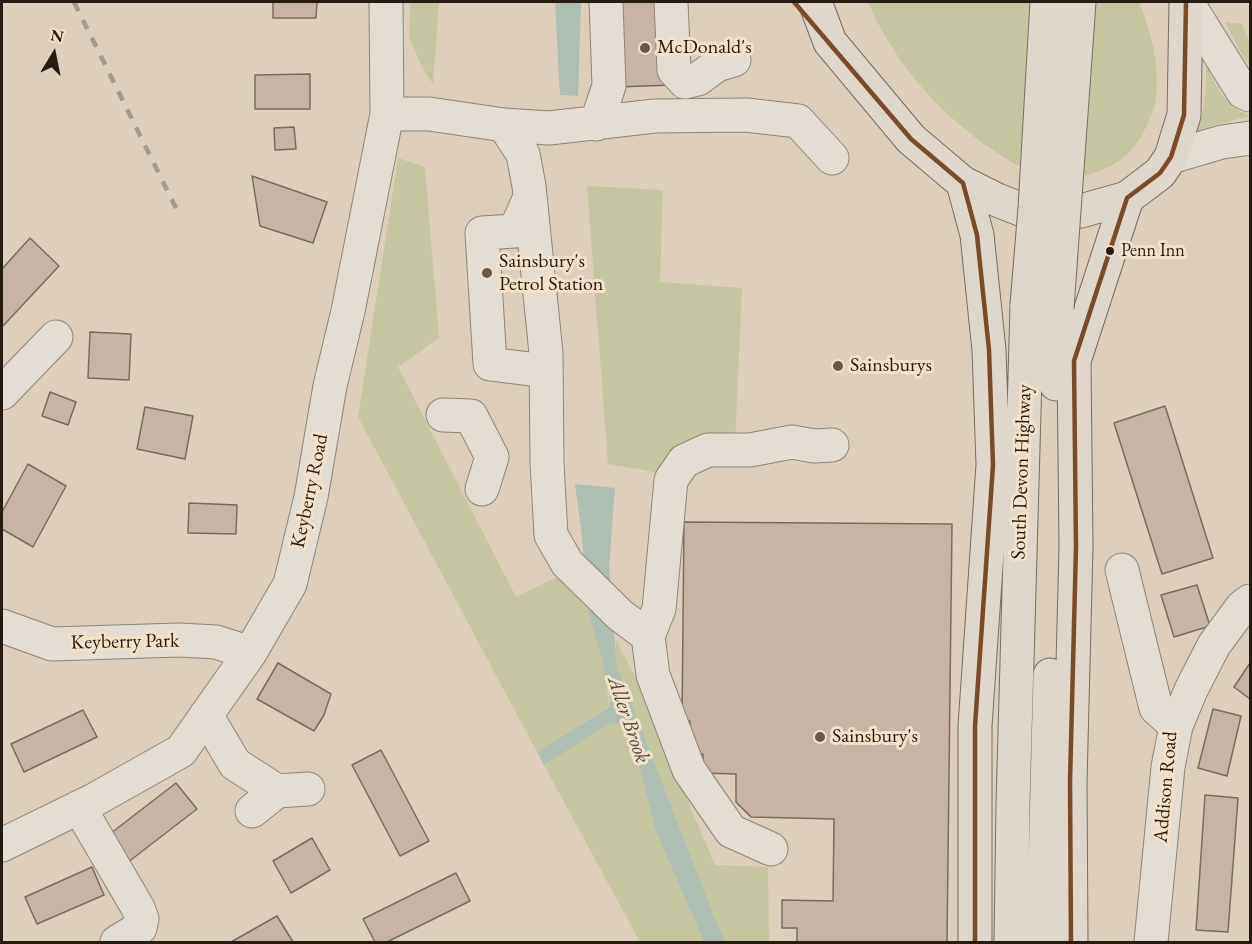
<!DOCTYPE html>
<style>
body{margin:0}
#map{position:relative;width:1252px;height:944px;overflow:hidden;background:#ddcfbb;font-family:"EB Garamond",serif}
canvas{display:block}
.frame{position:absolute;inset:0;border:3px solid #261b13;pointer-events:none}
.north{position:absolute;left:24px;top:24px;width:60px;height:60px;-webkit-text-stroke:4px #f3e1c9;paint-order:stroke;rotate:10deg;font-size:16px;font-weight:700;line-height:24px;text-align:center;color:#261b13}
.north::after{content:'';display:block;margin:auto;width:21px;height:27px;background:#261b13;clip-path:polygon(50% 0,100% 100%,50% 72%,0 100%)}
</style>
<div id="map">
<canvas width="1252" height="944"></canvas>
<div class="frame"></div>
<div class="north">N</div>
</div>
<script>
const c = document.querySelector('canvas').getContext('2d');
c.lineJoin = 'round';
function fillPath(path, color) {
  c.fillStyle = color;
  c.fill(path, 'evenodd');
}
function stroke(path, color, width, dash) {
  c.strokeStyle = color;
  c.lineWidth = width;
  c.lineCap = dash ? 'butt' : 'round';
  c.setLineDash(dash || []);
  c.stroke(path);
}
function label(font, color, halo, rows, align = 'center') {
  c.font = font + ' "EB Garamond",serif';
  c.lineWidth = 6;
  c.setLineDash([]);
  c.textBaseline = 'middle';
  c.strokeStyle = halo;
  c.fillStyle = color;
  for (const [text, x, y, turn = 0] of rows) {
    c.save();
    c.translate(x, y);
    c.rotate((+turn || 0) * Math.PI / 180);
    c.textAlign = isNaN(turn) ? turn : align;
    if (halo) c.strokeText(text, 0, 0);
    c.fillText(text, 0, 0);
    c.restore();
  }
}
fillPath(new Path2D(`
 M410,2h29l-6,82 -10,-15 -14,-31z
 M868,2h271c13,32 22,66 16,102 -1,7 -6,14 -8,21 -10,21 -22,35 -43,44 -16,7 -36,11 -54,8 -19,-3 -38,-14 -54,-25 -55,-36 -102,-89 -128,-150z
 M1225,22l17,2 8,20v21l-8,-10z
 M1206,64c10,24 20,42 44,52l-39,10 -16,8c11,-24 11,-43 11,-70z
 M398,158l27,9 14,171 -41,29 118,230 41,-20c9,9 26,24 32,35 7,15 22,80 19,95l-71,45 -179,-335z
 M587,186l76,4 -3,92 82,6 -7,157 -75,28 -52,-9z
 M616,640l18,35 81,190 53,2 1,75h-43l-9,-18 -101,-257z
 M610,722l8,2 15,19 23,89 48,110h-64l-96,-177z`), '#c5c5a2');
fillPath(new Path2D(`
 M555,2h26l-3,94 -18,-1z
 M575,484l40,4 -6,79 8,100 100,257 9,18h-22l-48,-110 -23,-89 -15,-19 -8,-1 -66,42 -7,-13 72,-45 1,-8 -8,-39 -14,-49 -6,-76z`), '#aebeb3');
const building = new Path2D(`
 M273,2h44l-1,16h-43z
 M617,2h44l12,83 -56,2z
 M310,74v35h-55v-34z
 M294,127l2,22 -21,1 -1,-22z
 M252,176l75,26 -14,41 -53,-17z
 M30,238l29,28 -57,61v-58z
 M90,332l41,2 -2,46 -41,-2z
 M50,392l26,10 -8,23 -26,-9z
 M1165,406l48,152 -51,16 -48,-151z
 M145,407l48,9 -8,43 -48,-10z
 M28,464l38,22 -33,61 -31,-18v-17z
 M189,503l48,2 -1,29 -48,-1z
 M684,522l268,2 -5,418h-150v-14h-15v-28l51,1 1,-82 -83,-2 -15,-15v-28l-33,-1v-19h-13v-33h-8z
 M1197,585l13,41 -36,11 -13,-42z
 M278,663l53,31 -7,21 -10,16 -57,-32z
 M1250,663v36l-16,-12z
 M1213,709l28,7 -14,60 -29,-8z
 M83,710l14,27 -73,35 -13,-28z
 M381,750l48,91 -29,15 -48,-91z
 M176,783l21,26 -74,57 -21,-26z
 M1205,795l33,3 -10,134 -32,-2z
 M312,838l18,32 -39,23 -18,-32z
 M92,867l12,28 -67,29 -12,-27z
 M456,873l14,28 -83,41h-12l-12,-23z
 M277,916l16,26h-62z`);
fillPath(building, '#c7b4a6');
stroke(building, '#756d62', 1.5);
const minor = new Path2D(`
 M671,2l3,68 11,12 13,-3 19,-14 17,-5
 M1187,2l56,90 7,3
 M387,114h42l75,11 45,3 106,-12 91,-1 52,6 34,37
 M596,124l13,-38 -3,-84
 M504,125l19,29 6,32 17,167 1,110 4,72 16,28 53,52 28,21
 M1171,157l51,-15 28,-4
 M530,197l-15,34 -33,2 8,131 56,7
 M2,393l54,-56
 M443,415l28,1 21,41 -10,32
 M1122,570l34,138 20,18
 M2,626l50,18 127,-4 37,2 34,11
 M206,715l29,49 42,27 31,-2
 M79,807l59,101 4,11 -2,9 -23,14
 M252,811l25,-20
 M2,845l92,-45 87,-49 69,-98 40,-69 21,-87 19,-111 18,-75 39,-197 -1,-112
 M771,849l-40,-18 -42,-61 -36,-95 -5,-39 11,-27 12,-129 13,-19 24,-11h42l42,-8 22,4 18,-1
 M1151,942l17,-175 8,-41 15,-36 23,-45 28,-38 8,-6`);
const major = new Path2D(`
 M815,2l15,40 81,97 52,44 34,17 36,14 48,-3 46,-13 33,-25 11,-16 13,-42 2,-113`);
const highway = new Path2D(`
 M963,183l14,52 12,115 4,115 -18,261v216
 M1056,384l1,-76
 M1011,942l2,-138 14,-499
 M1043,942l7,-267
 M1071,942l-1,-160 6,-235 -2,-186 53,-163`);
stroke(minor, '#8e8579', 35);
stroke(major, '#756d62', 35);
stroke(highway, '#756d62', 35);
stroke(minor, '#e4ddd3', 33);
stroke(major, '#dfd7cb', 33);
stroke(highway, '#dfd7cb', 33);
stroke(new Path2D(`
 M74,2l102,206`), '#a19a92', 4.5, [10, 10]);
const highwayBridge = new Path2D(`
 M1027,305l8,-97 12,-206
 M1057,308l22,-306`);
stroke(highwayBridge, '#756d62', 35, []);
stroke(highwayBridge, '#dfd7cb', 33);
stroke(new Path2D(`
 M794,2l117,137 52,44 14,52 12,115 4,115 -18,261v216
 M1071,942l-1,-160 6,-235 -2,-186 53,-163 33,-25 11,-16 13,-42 2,-113`), '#7a4b2a', 4.5);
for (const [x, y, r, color] of [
 [645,48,6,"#665a4e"],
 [1110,251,5,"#261b13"],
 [487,273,6,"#665a4e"],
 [838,366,6,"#665a4e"],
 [820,737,6,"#665a4e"]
]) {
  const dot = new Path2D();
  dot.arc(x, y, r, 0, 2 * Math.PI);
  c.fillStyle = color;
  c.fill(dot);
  stroke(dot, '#f3e1c9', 2);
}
label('18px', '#261b13', '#f3e1c9', [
 ["Penn Inn",1121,251]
], 'left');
label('20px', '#261b13', '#f3e1c9', [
 ["McDonald's",657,48],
 ["Sainsbury's",499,262],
 ["Petrol Station",499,285],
 ["Sainsburys",850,366],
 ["Sainsbury's",832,737]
], 'left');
label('20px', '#261b13', '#f3e1c9', [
 ["South Devon Highway",1022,472,-88],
 ["Keyberry Road",310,491,-78],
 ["Keyberry Park",125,642,-1],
 ["Addison Road",1166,787,-85]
]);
label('italic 21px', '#494a42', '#f3e1c9', [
 ["Aller Brook",628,720,71]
]);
</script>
